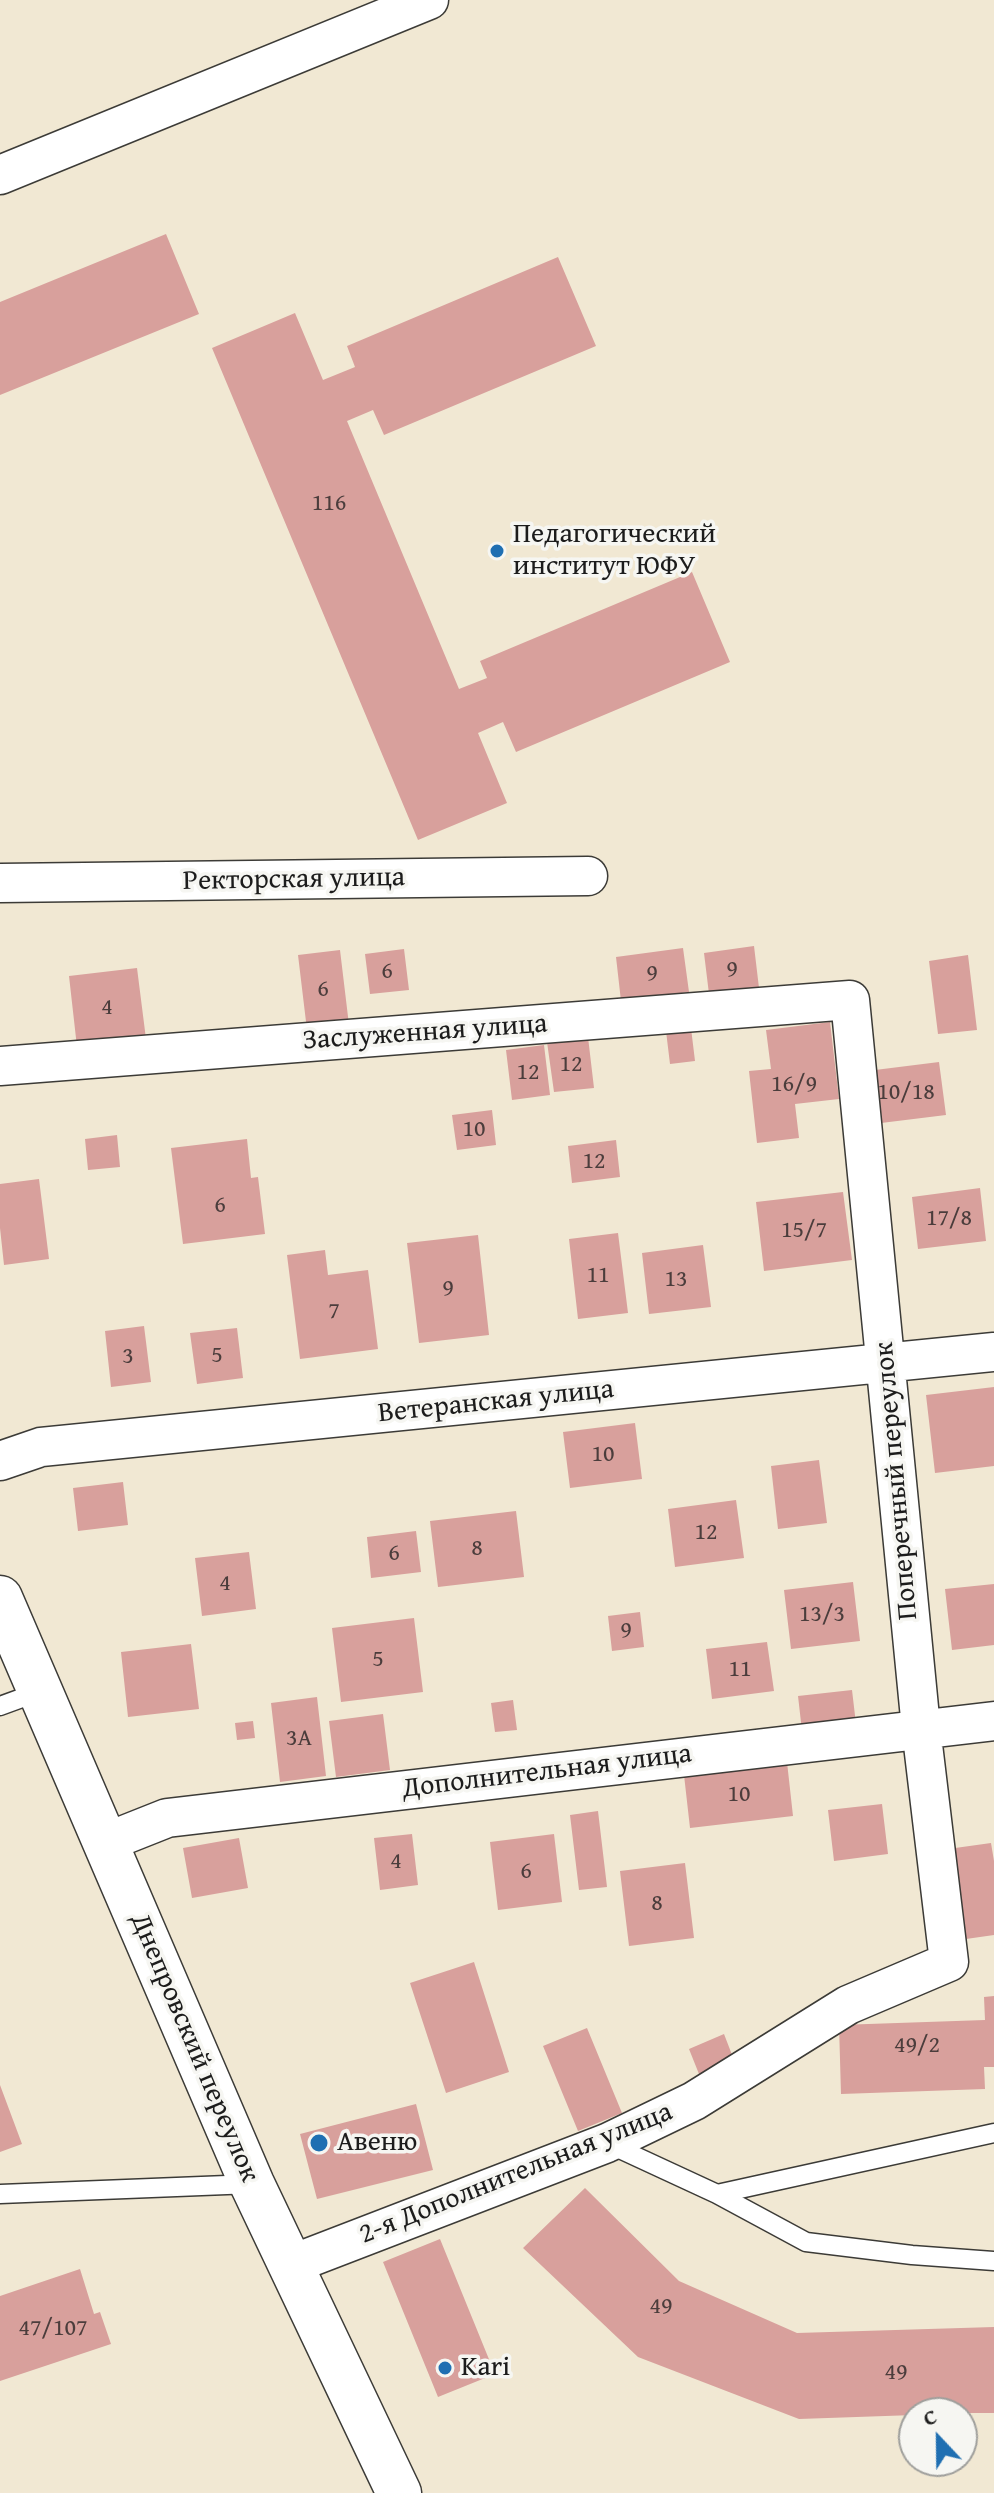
<!DOCTYPE html>
<meta charset="utf-8">
<style>
body{margin:0}
#map{position:relative;width:994px;height:2493px;overflow:hidden;background:#f1e8d3;font-family:"Gentium Book Plus",serif}
canvas{display:block}
.north{position:absolute;left:898px;top:2397px;width:80px;height:80px;box-sizing:border-box;background:#f6f6f2;border:2px solid #9f9f9c;border-radius:50%;rotate:338deg;font-size:22px;font-weight:700;line-height:32px;text-align:center;color:#1c1c1c}
.north::after{content:'';display:block;margin:auto;width:28px;height:36px;background:#1f6fb2;clip-path:polygon(50% 0,100% 100%,50% 72%,0 100%)}
</style>
<div id="map">
<canvas width="994" height="2493"></canvas>
<div class="north">С</div>
</div>
<script>
const c = document.querySelector('canvas').getContext('2d');
c.lineJoin = 'round';
function fillPath(path, color) {
  c.fillStyle = color;
  c.fill(path, 'evenodd');
}
function stroke(path, color, width, dash) {
  c.strokeStyle = color;
  c.lineWidth = width;
  c.lineCap = dash ? 'butt' : 'round';
  c.setLineDash(dash || []);
  c.stroke(path);
}
function label(font, color, halo, rows, align = 'center') {
  c.font = font + ' "Gentium Book Plus",serif';
  c.lineWidth = 7;
  c.setLineDash([]);
  c.textBaseline = 'middle';
  c.strokeStyle = halo;
  c.fillStyle = color;
  for (const [text, x, y, turn = 0] of rows) {
    c.save();
    c.translate(x, y);
    c.rotate((+turn || 0) * Math.PI / 180);
    c.textAlign = isNaN(turn) ? turn : align;
    if (halo) c.strokeText(text, 0, 0);
    c.fillText(text, 0, 0);
    c.restore();
  }
}
fillPath(new Path2D(`
 M166,234l33,80 -199,81v-93z
 M558,257l38,89 -212,89 -11,-25 -26,11 112,268 28,-11 -7,-17 212,-89 38,90 -214,90 -13,-30 -25,11 29,70 -89,37 -206,-492 83,-35 28,67 32,-13 -8,-21z
 M754,946l5,42 -50,6 -5,-41z
 M683,948l6,44 -68,9 -5,-44z
 M404,949l5,41 -39,4 -5,-40z
 M340,950l9,75 -42,5 -9,-75z
 M968,955l9,75 -39,4 -9,-73z
 M137,968l9,71 -69,8 -8,-71z
 M830,1022l9,77 -44,5 4,34 -42,5 -8,-72 22,-2 -5,-39z
 M691,1028l4,33 -25,3 -4,-33z
 M588,1037l6,51 -40,4 -7,-50z
 M544,1045l6,50 -38,5 -6,-50z
 M939,1062l7,53 -73,9 -6,-53z
 M492,1110l4,35 -39,5 -5,-35z
 M117,1135l3,32 -32,3 -3,-31z
 M247,1139l4,39 7,-1 7,57 -82,10 -12,-96z
 M616,1140l4,37 -48,6 -4,-37z
 M39,1179l10,80 -45,6 -4,-37v-44z
 M980,1188l6,53 -68,8 -6,-52z
 M843,1192l9,68 -88,11 -8,-69z
 M618,1233l10,80 -50,6 -9,-80z
 M478,1235l11,100 -70,8 -12,-100z
 M703,1245l8,62 -62,7 -7,-61z
 M325,1250l3,25 40,-5 10,79 -78,10 -13,-104z
 M144,1326l7,56 -40,5 -6,-56z
 M237,1328l6,50 -46,6 -7,-51z
 M994,1387v79l-59,7 -9,-78z
 M635,1423l7,56 -72,9 -7,-56z
 M819,1460l8,63 -49,6 -7,-63z
 M123,1482l5,43 -50,6 -5,-43z
 M736,1500l8,58 -69,9 -7,-58z
 M516,1511l8,66 -86,10 -8,-66z
 M416,1531l5,41 -50,6 -4,-41z
 M249,1552l7,57 -54,7 -7,-58z
 M853,1582l7,59 -69,8 -7,-59z
 M994,1584v61l-42,5 -7,-61z
 M640,1612l4,35 -32,4 -4,-35z
 M414,1618l9,74 -82,10 -9,-74z
 M767,1642l7,49 -62,8 -6,-50z
 M191,1644l8,65 -71,8 -7,-65z
 M852,1690l4,34 -54,7 -4,-35z
 M317,1697l9,79 -46,6 -9,-79z
 M513,1700l4,30 -22,2 -4,-29z
 M383,1714l7,56 -54,7 -7,-56z
 M253,1721l2,17 -18,2 -2,-17z
 M787,1762l6,54 -103,12 -6,-53z
 M882,1804l6,50 -54,7 -6,-51z
 M598,1811l9,76 -28,3 -9,-75z
 M412,1834l6,51 -38,5 -6,-52z
 M554,1834l8,68 -64,8 -8,-68z
 M239,1838l9,50 -56,10 -9,-50z
 M991,1843l3,18v74l-35,5 -11,-91z
 M685,1863l9,75 -65,8 -9,-75z
 M474,1962l35,110 -63,21 -36,-110z
 M994,1996v71h-10l1,22 -144,5 -2,-69 146,-5 -1,-23z
 M587,2028l35,85 -44,18 -35,-85z
 M724,2034l10,26 -35,14 -10,-25z
 M0,2085l22,59 -22,8z
 M416,2104l17,66 -116,29 -17,-65z
 M585,2188l94,93 118,52 197,-6v86h-80v2l-115,4 -161,-62 -115,-109z
 M440,2239l55,135 -57,23 -55,-135z
 M80,2269l14,45 6,-2 11,32 -111,37v-85z`), '#d8a09c');
const service = new Path2D(`
 M0,1706l41,-15
 M609,2144l108,50 277,-61
 M0,2194l252,-10
 M717,2194l89,48 106,13 82,6`);
const minor = new Path2D(`
 M0,175l429,-175
 M0,883l588,-7
 M0,1066l850,-66 71,728 28,234 -101,43 -154,96 -87,42 -317,122
 M0,1461l41,-14 953,-95
 M104,1843l63,-25 827,-97`);
const tertiary = new Path2D(`
 M0,1598l252,586 147,309`);
stroke(service, '#3c3b37', 21);
stroke(minor, '#3c3b37', 41);
stroke(tertiary, '#3c3b37', 47);
stroke(service, '#fff', 18);
stroke(minor, '#fff', 38);
stroke(tertiary, '#fff', 44);
for (const [x, y, r, color] of [
 [497,551,8,"#1f6fb2"],
 [319,2143,10,"#1f6fb2"],
 [445,2368,8,"#1f6fb2"]
]) {
  const dot = new Path2D();
  dot.arc(x, y, r, 0, 2 * Math.PI);
  c.fillStyle = color;
  c.fill(dot);
  stroke(dot, '#f6f6f2', 3);
}
label('24px', '#4b3d3c', null, [
 ["116",329,504],
 ["9",732,970],
 ["6",387,972],
 ["9",652,974],
 ["6",323,990],
 ["4",107,1008],
 ["12",571,1065],
 ["12",528,1073],
 ["16/9",794,1085],
 ["10/18",906,1093],
 ["10",474,1130],
 ["12",594,1162],
 ["6",220,1206],
 ["17/8",949,1219],
 ["15/7",804,1231],
 ["11",598,1276],
 ["13",676,1280],
 ["9",448,1289],
 ["7",334,1312],
 ["5",217,1356],
 ["3",128,1357],
 ["10",603,1455],
 ["12",706,1533],
 ["8",477,1549],
 ["6",394,1554],
 ["4",225,1584],
 ["13/3",822,1615],
 ["9",626,1631],
 ["5",378,1660],
 ["11",740,1670],
 ["3А",299,1739],
 ["10",739,1795],
 ["4",396,1862],
 ["6",526,1872],
 ["8",657,1904],
 ["49/2",917,2046],
 ["49",661,2307],
 ["47/107",53,2329],
 ["49",896,2373]
]);
label('28px', '#1c1c1c', '#f6f6f2', [
 ["Педагогический",513,535],
 ["институт ЮФУ",513,567],
 ["Авеню",337,2143],
 ["Kari",461,2368]
], 'left');
label('28px', '#1c1c1c', '#f6f6f2', [
 ["Ректорская улица",294,880,-1],
 ["Заслуженная улица",425,1033,-4],
 ["Ветеранская улица",496,1402,-6],
 ["Поперечный переулок",897,1481,-95],
 ["Дополнительная улица",547,1772,-7],
 ["Днепровский переулок",194,2048,67],
 ["2-я Дополнительная улица",516,2174,-22]
]);
</script>
